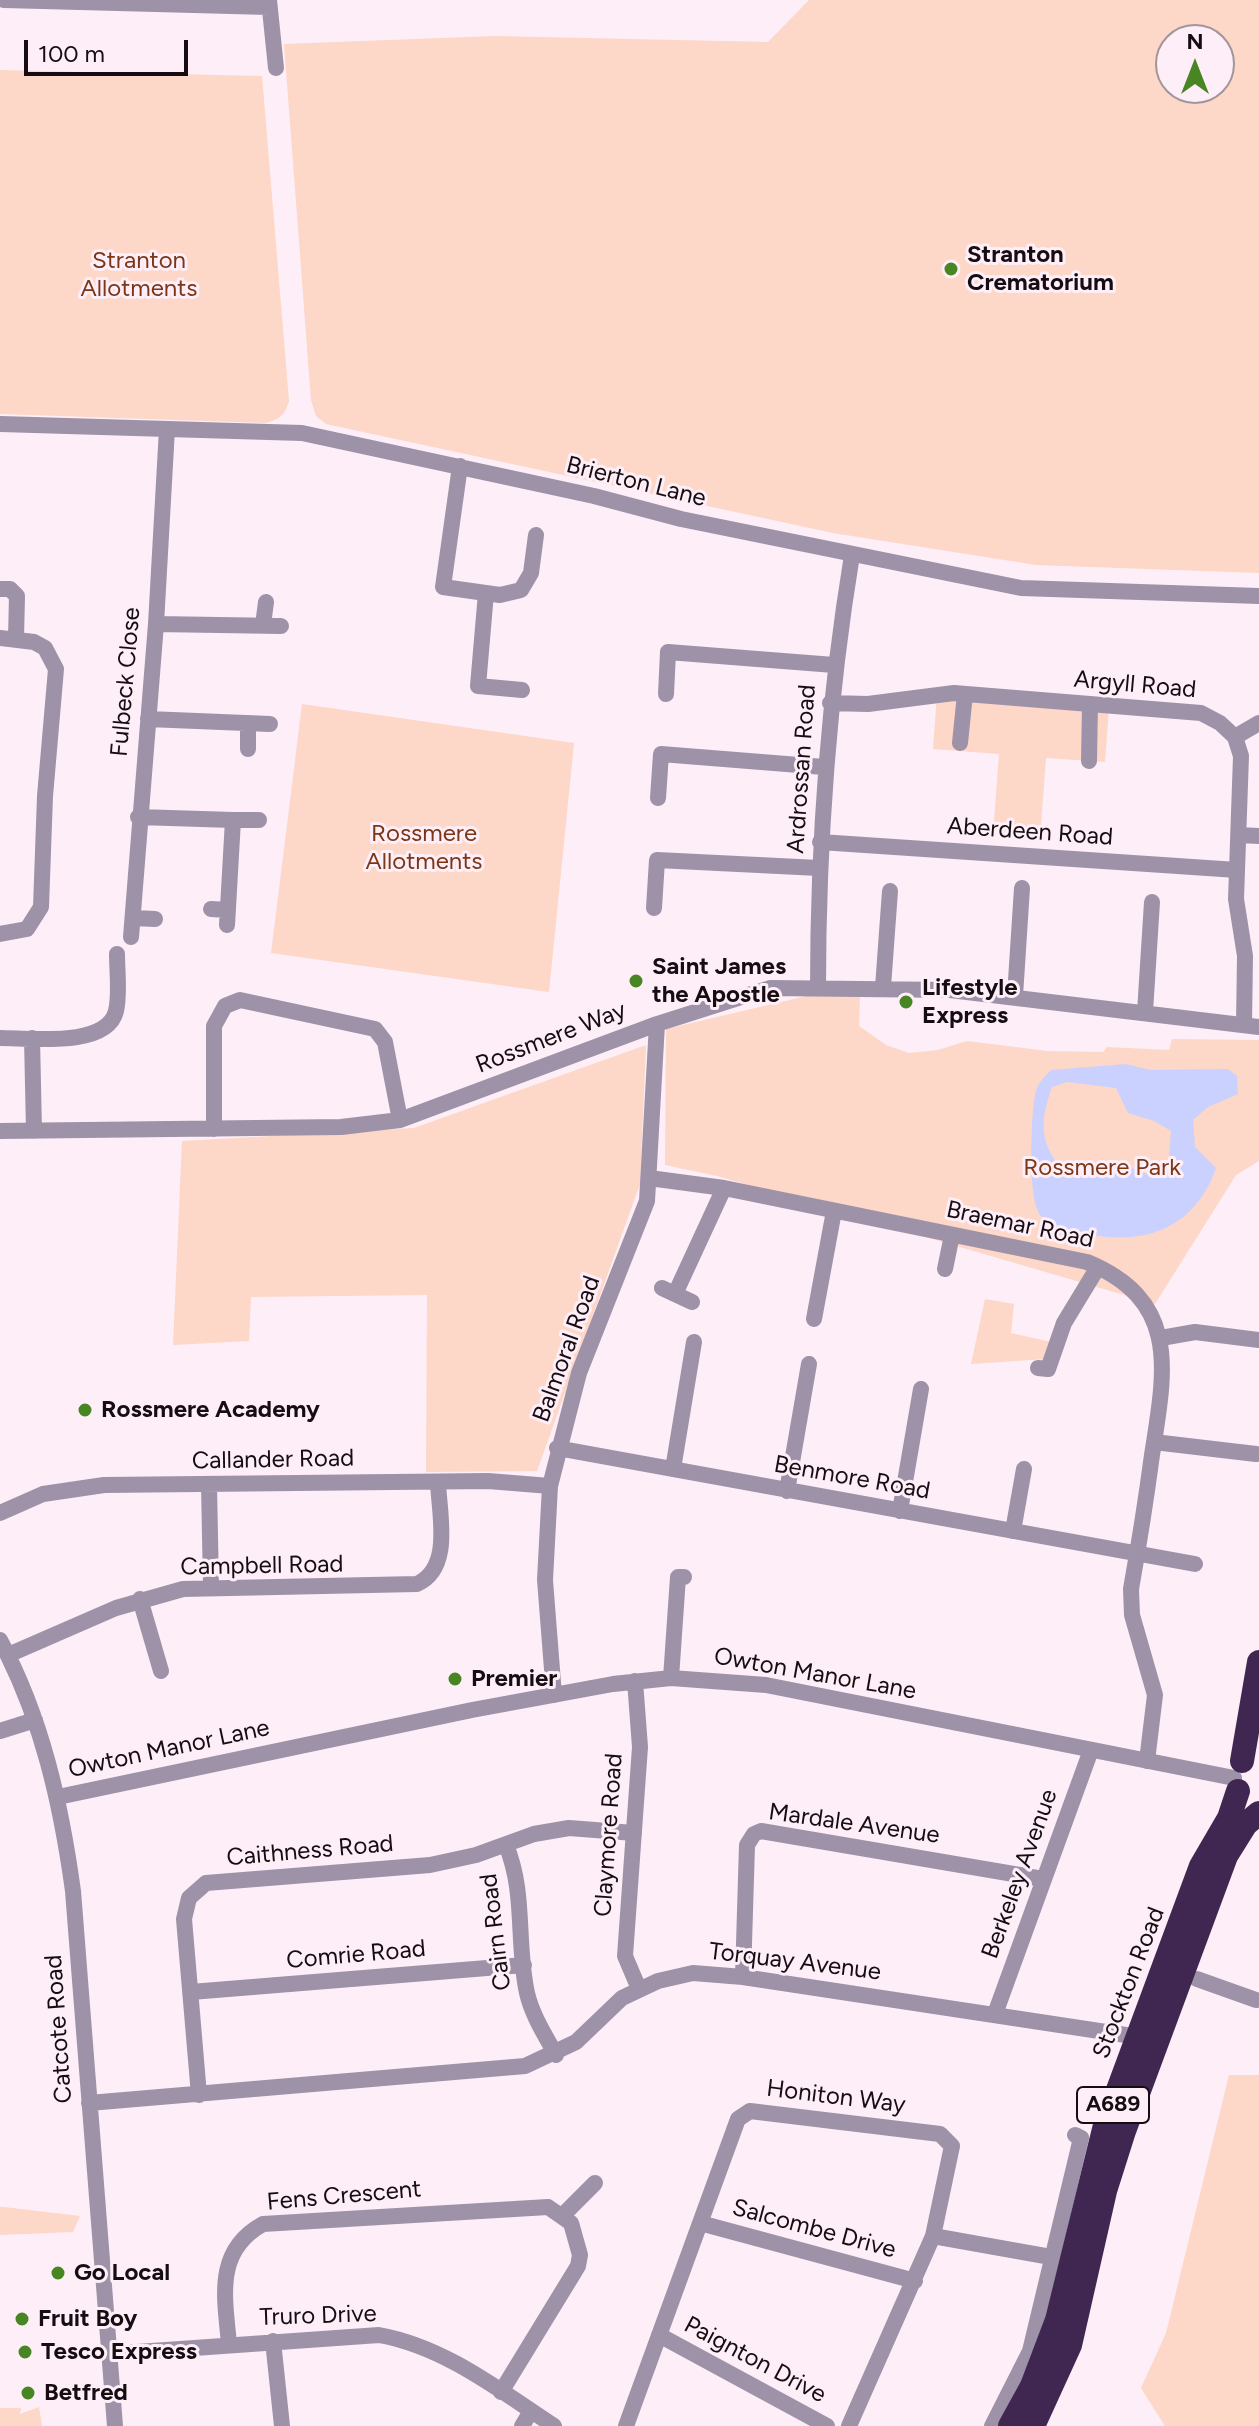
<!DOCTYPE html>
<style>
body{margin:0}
#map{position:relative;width:1259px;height:2426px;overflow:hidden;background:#feeef7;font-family:Figtree,sans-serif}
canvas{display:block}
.north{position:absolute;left:1155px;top:24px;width:80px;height:80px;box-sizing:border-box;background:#feeef7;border:2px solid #a1949b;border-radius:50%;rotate:0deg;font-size:22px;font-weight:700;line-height:32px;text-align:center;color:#150d12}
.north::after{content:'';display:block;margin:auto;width:28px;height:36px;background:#488523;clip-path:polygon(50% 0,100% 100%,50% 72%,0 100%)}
.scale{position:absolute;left:24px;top:40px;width:164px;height:36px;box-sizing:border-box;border:4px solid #150d12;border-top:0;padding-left:10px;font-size:24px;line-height:28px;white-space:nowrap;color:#150d12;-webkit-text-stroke:6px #feeef7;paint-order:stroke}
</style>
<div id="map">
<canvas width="1259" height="2426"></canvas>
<div class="north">N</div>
<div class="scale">100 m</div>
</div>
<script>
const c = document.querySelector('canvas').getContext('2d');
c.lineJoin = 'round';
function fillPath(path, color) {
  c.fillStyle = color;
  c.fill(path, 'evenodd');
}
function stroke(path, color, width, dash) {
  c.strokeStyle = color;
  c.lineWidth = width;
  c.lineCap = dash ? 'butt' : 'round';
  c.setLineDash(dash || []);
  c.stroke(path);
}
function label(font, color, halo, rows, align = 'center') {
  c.font = font + ' Figtree,sans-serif';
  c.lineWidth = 6;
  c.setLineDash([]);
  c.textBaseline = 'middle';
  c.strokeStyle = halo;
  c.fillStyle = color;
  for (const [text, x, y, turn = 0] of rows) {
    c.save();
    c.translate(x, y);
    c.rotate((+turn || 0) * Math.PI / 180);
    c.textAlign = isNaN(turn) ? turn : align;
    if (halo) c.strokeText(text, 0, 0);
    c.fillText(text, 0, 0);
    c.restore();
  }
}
fillPath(new Path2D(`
 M809,0h450v573l-223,-8 -203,-32 -507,-109 -10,-8 -5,-16 -27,-356 210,-8 274,6zM1171,40h48v48h-48z
 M0,70l262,6 27,325c-4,14 -9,18 -23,22l-266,-9z
 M937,694l172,13 -4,55 -59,-4 -6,79 -47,-3 6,-80 -66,-5z
 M302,704l272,39 -25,249 -278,-39z
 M815,994h45l-1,32 27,19 23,8 29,-3 29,-9 80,10 56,1 4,-5 62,3 3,-11 87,1v121l-23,14 -81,129 -438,-128 -52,-11 1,-136z
 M646,1045l-6,139 -103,287 -111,1 1,-177 -176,2 -2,44 -76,4 9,-204 232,-13z
 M985,1299l29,5 -3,29 40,9 -5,17 -75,5z
 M1229,2075h30v351h-94l-24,-38 25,-55z
 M0,2207h4l76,9 -7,16 -73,3z
 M39,2407l3,19h-42v-18h21l-1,6z`), '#fdd7c8');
fillPath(new Path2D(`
 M1126,1064l24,6 78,-1 9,7 1,18 -30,13 -15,13 2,27 21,21c-21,62 -76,80 -136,64 -12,-3 -31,-7 -39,-16 -14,-15 -10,-100 -6,-121 2,-11 8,-17 16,-25zM1067,1082l49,6 12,25 26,8 17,10 -3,39 -19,5 -19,-8 -22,6 -51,-10c-19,-26 -15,-47 -5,-76z`), '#cbd1fe');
stroke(new Path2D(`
 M4,0l265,7
 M269,0l7,68
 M0,424l302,9 292,63 87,23 340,69 238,8
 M460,466l-17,121 57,8 21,-5 10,-17 5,-38
 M0,589h10l7,7 -1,42
 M486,593l-8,93 44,4
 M156,624l125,2
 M263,625l3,-23
 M0,638l34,4 11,6 11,21 -11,127 -4,111 -14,22 -27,5
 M666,694l2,-42 166,13
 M830,703l38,1 86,-11 247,20 19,10 15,14 6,19 -5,143 9,57 -1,69
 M148,719l122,5
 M248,723v26
 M1235,737l24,-14
 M960,743l5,-49
 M1089,761l1,-57
 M658,798l3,-44 163,13
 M138,817l95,3 -6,105
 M233,820h26
 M1239,835l20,1
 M820,842l417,28
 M654,908l3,-48 162,8
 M211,909l17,1
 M134,918l21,1
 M131,937l25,-313 11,-195
 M883,987l7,-96
 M818,988c0,-148 10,-287 34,-433
 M1015,996l7,-108
 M1145,1012l7,-110
 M0,1038c30,0 107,10 116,-27 4,-17 1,-39 1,-57
 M32,1038l2,93
 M214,1129v-103l11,-20 15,-6 135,29 10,13 15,78
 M0,1131l341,-4 59,-7 257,-96 113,-36 180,2 309,37
 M649,1178l75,10 363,74c94,39 78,109 65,193 -6,45 -13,89 -21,134l1,26 23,80 -8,66
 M945,1269l7,-34
 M662,1288l30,14
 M675,1294l49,-106
 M814,1319l20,-108
 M1161,1338l34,-6 64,8
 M1038,1368l10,1 16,-46 34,-56
 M1154,1442l102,12
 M557,1448l638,116
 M673,1469l21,-127
 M209,1484l2,104
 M787,1491l22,-127
 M900,1511l21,-122
 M0,1513l43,-19 61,-9 384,-4 62,5
 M1013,1531l11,-62
 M140,1599l21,72
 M0,1640c42,78 61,164 73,251l42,535
 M8,1655l108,-47 67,-19 234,-5c36,-16 22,-70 21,-102
 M671,1678l7,-101h6
 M635,1681l5,66 -15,209 14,33
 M554,1695l-9,-115 5,-94 29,-113 68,-172 10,-177
 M0,1731l35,-11
 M58,1797l414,-87 141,-26 58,-6 95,7 468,93
 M506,1845c20,48 10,98 21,148 5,22 18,42 29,62
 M743,1977l4,-132 7,-11 7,-3 282,48
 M1197,1979l59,21
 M191,1992l333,-27
 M995,2014l96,-264
 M199,2095l-15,-176 5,-21 17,-15 224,-18 46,-10 58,-21 35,-6 65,5
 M89,2103l436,-37 51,-24 46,-44 36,-17 35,-8 50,4 396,60
 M563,2215l32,-32
 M700,2223l215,58
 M933,2236l129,23
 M659,2335l168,91
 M273,2341l9,85
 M229,2344c-4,-46 -15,-93 34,-120l285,-17 23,16 9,32 -2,11 -77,126
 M109,2354l270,-19c66,12 120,55 175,91
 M522,2426l9,-15
 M626,2426l112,-307 12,-8 190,23 12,12 -19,90 -84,190
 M992,2426l38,-75 51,-213 -6,-3`), '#9e92a8', 16);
stroke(new Path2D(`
 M1242,1761l17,-99
 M1010,2426l22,-40 25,-66 48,-195 96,-259 28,-48 9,-27
 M1033,2426l37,-81 35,-154 19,-60 102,-275 20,-32 13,-11`), '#402751', 24);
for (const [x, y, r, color] of [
 [951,269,8,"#488523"],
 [636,981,8,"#488523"],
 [906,1002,8,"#488523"],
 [85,1410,8,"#488523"],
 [455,1679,8,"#488523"],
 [58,2273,8,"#488523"],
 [22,2319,8,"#488523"],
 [25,2352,8,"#488523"],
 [28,2393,8,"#488523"]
]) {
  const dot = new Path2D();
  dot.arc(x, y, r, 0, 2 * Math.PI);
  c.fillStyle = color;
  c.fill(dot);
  stroke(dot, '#feeef7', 3);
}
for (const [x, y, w] of [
 [1113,2105,72]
]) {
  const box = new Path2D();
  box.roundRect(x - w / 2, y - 18, w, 36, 6);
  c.fillStyle = '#feeef7';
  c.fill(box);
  stroke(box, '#150d12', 2);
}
label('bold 22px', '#150d12', null, [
 ["A689",1113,2105]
]);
label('bold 24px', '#150d12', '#feeef7', [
 ["Stranton",967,255],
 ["Crematorium",967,283],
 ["Saint James",652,967],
 ["the Apostle",652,995],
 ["Lifestyle",922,988],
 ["Express",922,1016],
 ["Rossmere Academy",101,1410],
 ["Premier",471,1679],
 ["Go Local",74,2273],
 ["Fruit Boy",38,2319],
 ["Tesco Express",41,2352],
 ["Betfred",44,2393]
], 'left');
label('24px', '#7c3615', '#feeef7', [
 ["Stranton",139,261],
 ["Allotments",139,289],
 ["Rossmere",424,834],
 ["Allotments",424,862],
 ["Rossmere Park",1102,1168]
]);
label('24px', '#150d12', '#feeef7', [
 ["Brierton Lane",636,482,14],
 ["Fulbeck Close",126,682,-85],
 ["Argyll Road",1135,685,5],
 ["Ardrossan Road",802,769,-86],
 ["Aberdeen Road",1030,832,4],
 ["Rossmere Way",551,1038,-21],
 ["Braemar Road",1020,1225,12],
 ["Balmoral Road",567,1349,-70],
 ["Callander Road",273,1460,-1],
 ["Benmore Road",852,1478,10],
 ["Campbell Road",262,1566,-1],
 ["Owton Manor Lane",815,1674,10],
 ["Owton Manor Lane",169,1749,-12],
 ["Mardale Avenue",854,1824,8],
 ["Claymore Road",609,1835,-86],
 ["Caithness Road",310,1851,-5],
 ["Berkeley Avenue",1020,1874,-70],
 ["Cairn Road",496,1932,-97],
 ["Comrie Road",356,1955,-5],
 ["Torquay Avenue",795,1962,7],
 ["Stockton Road",1129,1983,-69],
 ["Catcote Road",59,2029,-94],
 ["Honiton Way",836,2097,7],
 ["Fens Crescent",344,2196,-5],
 ["Salcombe Drive",814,2229,15],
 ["Truro Drive",318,2316,-2],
 ["Paignton Drive",755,2360,28]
]);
</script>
